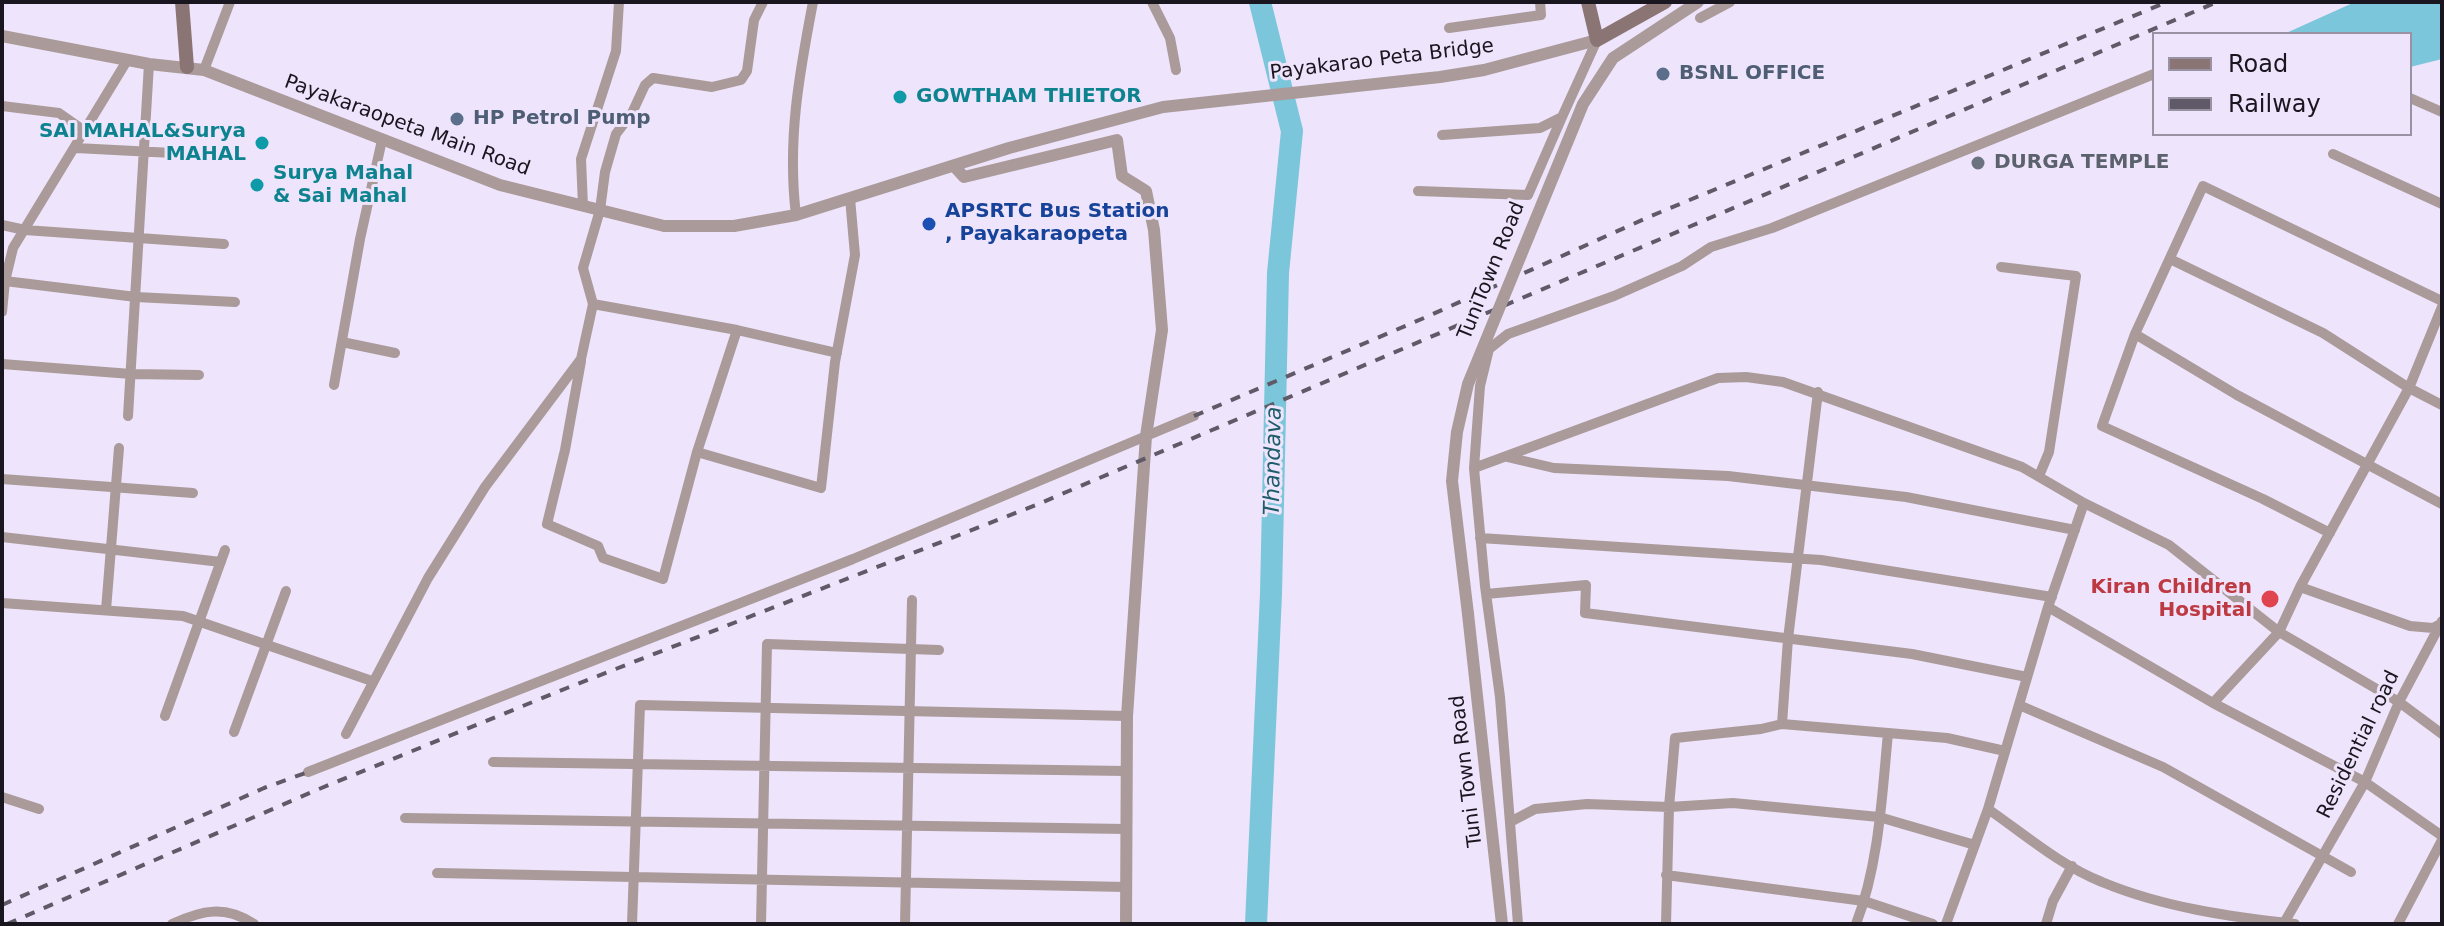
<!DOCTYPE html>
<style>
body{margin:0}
#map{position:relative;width:2444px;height:926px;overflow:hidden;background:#eee4fb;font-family:"DejaVu Sans",sans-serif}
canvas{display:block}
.frame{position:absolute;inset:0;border:4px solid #1a1620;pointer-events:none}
.legend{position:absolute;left:2152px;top:32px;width:260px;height:104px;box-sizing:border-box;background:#eee4fb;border:2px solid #9992a3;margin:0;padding:10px 14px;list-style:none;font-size:24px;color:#1a1620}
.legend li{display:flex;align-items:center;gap:16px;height:40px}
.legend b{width:40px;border:2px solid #9992a3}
</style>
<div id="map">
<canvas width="2444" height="926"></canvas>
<div class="frame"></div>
<ul class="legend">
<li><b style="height:10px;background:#8b7574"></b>Road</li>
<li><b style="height:10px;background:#605a68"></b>Railway</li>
</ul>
</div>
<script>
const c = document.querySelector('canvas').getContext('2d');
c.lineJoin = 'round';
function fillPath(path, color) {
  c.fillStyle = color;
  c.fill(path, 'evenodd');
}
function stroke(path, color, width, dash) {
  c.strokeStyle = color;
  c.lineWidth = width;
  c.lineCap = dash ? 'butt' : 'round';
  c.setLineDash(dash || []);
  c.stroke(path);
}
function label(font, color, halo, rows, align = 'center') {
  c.font = font + ' "DejaVu Sans",sans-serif';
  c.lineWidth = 6;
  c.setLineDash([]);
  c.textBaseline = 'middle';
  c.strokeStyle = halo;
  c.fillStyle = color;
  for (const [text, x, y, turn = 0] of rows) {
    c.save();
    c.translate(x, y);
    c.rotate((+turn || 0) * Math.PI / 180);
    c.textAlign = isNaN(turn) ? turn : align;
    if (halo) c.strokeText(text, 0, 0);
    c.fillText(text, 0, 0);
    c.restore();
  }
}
fillPath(new Path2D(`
 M2355,2h87v57l-32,8v-33h-126z`), '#7bc6da');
stroke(new Path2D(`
 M1256,924l15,-330 7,-321 14,-142 -32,-129`), '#7bc6da', 22);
stroke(new Path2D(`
 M1152,2l18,36 6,32
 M1700,18l30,-16
 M1449,28l92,-13 -1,-13
 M204,70l26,-68
 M2410,98l32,14
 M2,106l57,7 27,19
 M1442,135l98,-7 22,-11 35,-77
 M76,148l135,7
 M2333,154l109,50
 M1418,191l110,4 34,-78
 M583,206l-2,-47 35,-108 3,-49
 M796,215c-9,-74 3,-140 17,-213
 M2,225l23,5 199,14
 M2170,259l153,74 86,55 33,17
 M2001,267l75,9 -27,176 -10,24
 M5,281l131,16 99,5
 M593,304l144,26 100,23
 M2,312l3,-31 8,-33 115,-189
 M2135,334l102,61 205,109
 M342,342l53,11
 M581,361l-16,89 -18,74 51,22 5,12 60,21 34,-127 40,-122
 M2,364l129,10 68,1
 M334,385l26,-146 22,-99
 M128,416l21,-352
 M697,452l124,36 14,-126 20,-107 -5,-57
 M1507,457l47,11 174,8 178,21 169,33
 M1474,468l244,-90 28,-1 37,5 239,85 62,36 85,42 110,87 120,70 43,32
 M2,479l191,14
 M2084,503l-36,104 165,96 152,79 77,54
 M2330,533l-67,-34 -161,-73 33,-92 68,-148 239,115
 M2,537l219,25
 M1480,538l341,22 231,37
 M2300,587l110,39 23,2 9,-5
 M1486,594l100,-9 -1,28 327,41 115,23
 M2,603l181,13 189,65
 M106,610l13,-162
 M2213,703l66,-71 21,-45 109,-199 33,-81
 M2019,705l144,62 188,105
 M165,716l60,-166
 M1782,724l6,-85 30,-247
 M234,732l52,-141
 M346,734l82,-156 57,-91 96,-128 12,-55 -10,-36 17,-58 5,-38 11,-38 16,-21 13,-28 8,-7 59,9 29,-7 6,-9 7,-51 9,-18
 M493,762l633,9
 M308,772l545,-213 341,-143
 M2,797l37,12
 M1988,809c36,25 73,57 114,73 60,25 128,35 193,42
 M405,818l721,11
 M1510,822l25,-13 52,-5 82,3 64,-4 146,14 96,28
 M437,873l689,14
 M1666,875l198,26 69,23
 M2284,923l81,-141 34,-80 43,-81
 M172,924c30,-14 53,-19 82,0
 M632,924l8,-219 487,11
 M761,924l6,-280 172,6
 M905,924l7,-324
 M1518,924l-18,-227 -15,-111 -11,-118 6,-82 9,-37 19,-15 106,-38 68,-30 29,-19 61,-19 382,-154
 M1666,924l3,-117 6,-69 86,-9 21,-5 165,14 58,13
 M1856,924c23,-60 26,-128 32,-191
 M1946,924l42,-115 60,-202
 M2046,924l7,-23 19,-35
 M2398,924l44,-84`), '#aa9a9a', 10);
stroke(new Path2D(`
 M2,36l147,28 55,6 296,115 164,41h70l62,-11 213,-67 154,-41 277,-30 44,-7 113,-30
 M954,166l10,11 153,-37 5,36 24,15 8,39 8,100 -16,106 -19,280 -1,208
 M1468,614l34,310`), '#aa9a9a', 12);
stroke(new Path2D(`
 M182,2l5,65
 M1588,2l9,38 68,-38`), '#8b7574', 14);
stroke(new Path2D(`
 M1194,416l230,-98 227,-102 516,-214
 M2,905l262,-117 44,-16
 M7,924l312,-135 248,-101 469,-183 1181,-503`), '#605a68', 4, [10, 10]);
stroke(new Path2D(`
 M1468,614l-16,-133 5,-49 11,-48 115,-280 30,-46 85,-56`), '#aa9a9a', 12);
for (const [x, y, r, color] of [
 [1663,74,8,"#5c6f8a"],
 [900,97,8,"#0f9aa8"],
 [457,119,8,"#5c6f8a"],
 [262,143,8,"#0f9aa8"],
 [1978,163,8,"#6b7280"],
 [257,185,8,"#0f9aa8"],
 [929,224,8,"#1a4fb4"],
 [2270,599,10,"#e0444e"]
]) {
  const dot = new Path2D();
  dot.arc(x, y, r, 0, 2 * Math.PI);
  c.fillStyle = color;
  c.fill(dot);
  stroke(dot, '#eee4fb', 3);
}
label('20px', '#1a1620', '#eee4fb', [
 ["Payakarao Peta Bridge",1382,60,-7],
 ["Payakaraopeta Main Road",407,126,20],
 ["TuniTown Road",1492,271,-68],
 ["Residential road",2359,745,-64],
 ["Tuni Town Road",1467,771,-97]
]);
label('bold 20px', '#4e5e75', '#eee4fb', [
 ["BSNL OFFICE",1679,74],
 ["HP Petrol Pump",473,119]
], 'left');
label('bold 20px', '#0d838f', '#eee4fb', [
 ["GOWTHAM THIETOR",916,97],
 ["SAI MAHAL&Surya",246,132,"right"],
 ["MAHAL",246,155,"right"],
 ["Surya Mahal",273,174],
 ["& Sai Mahal",273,197]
], 'left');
label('bold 20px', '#5b616d', '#eee4fb', [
 ["DURGA TEMPLE",1994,163]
], 'left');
label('bold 20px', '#164399', '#eee4fb', [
 ["APSRTC Bus Station",945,212],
 [", Payakaraopeta",945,235]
], 'left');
label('bold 20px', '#be3a42', '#eee4fb', [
 ["Kiran Children",2252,588],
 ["Hospital",2252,611]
], 'right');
label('italic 22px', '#1f5c6b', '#eee4fb', [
 ["Thandava",1274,461,-89]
]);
</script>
